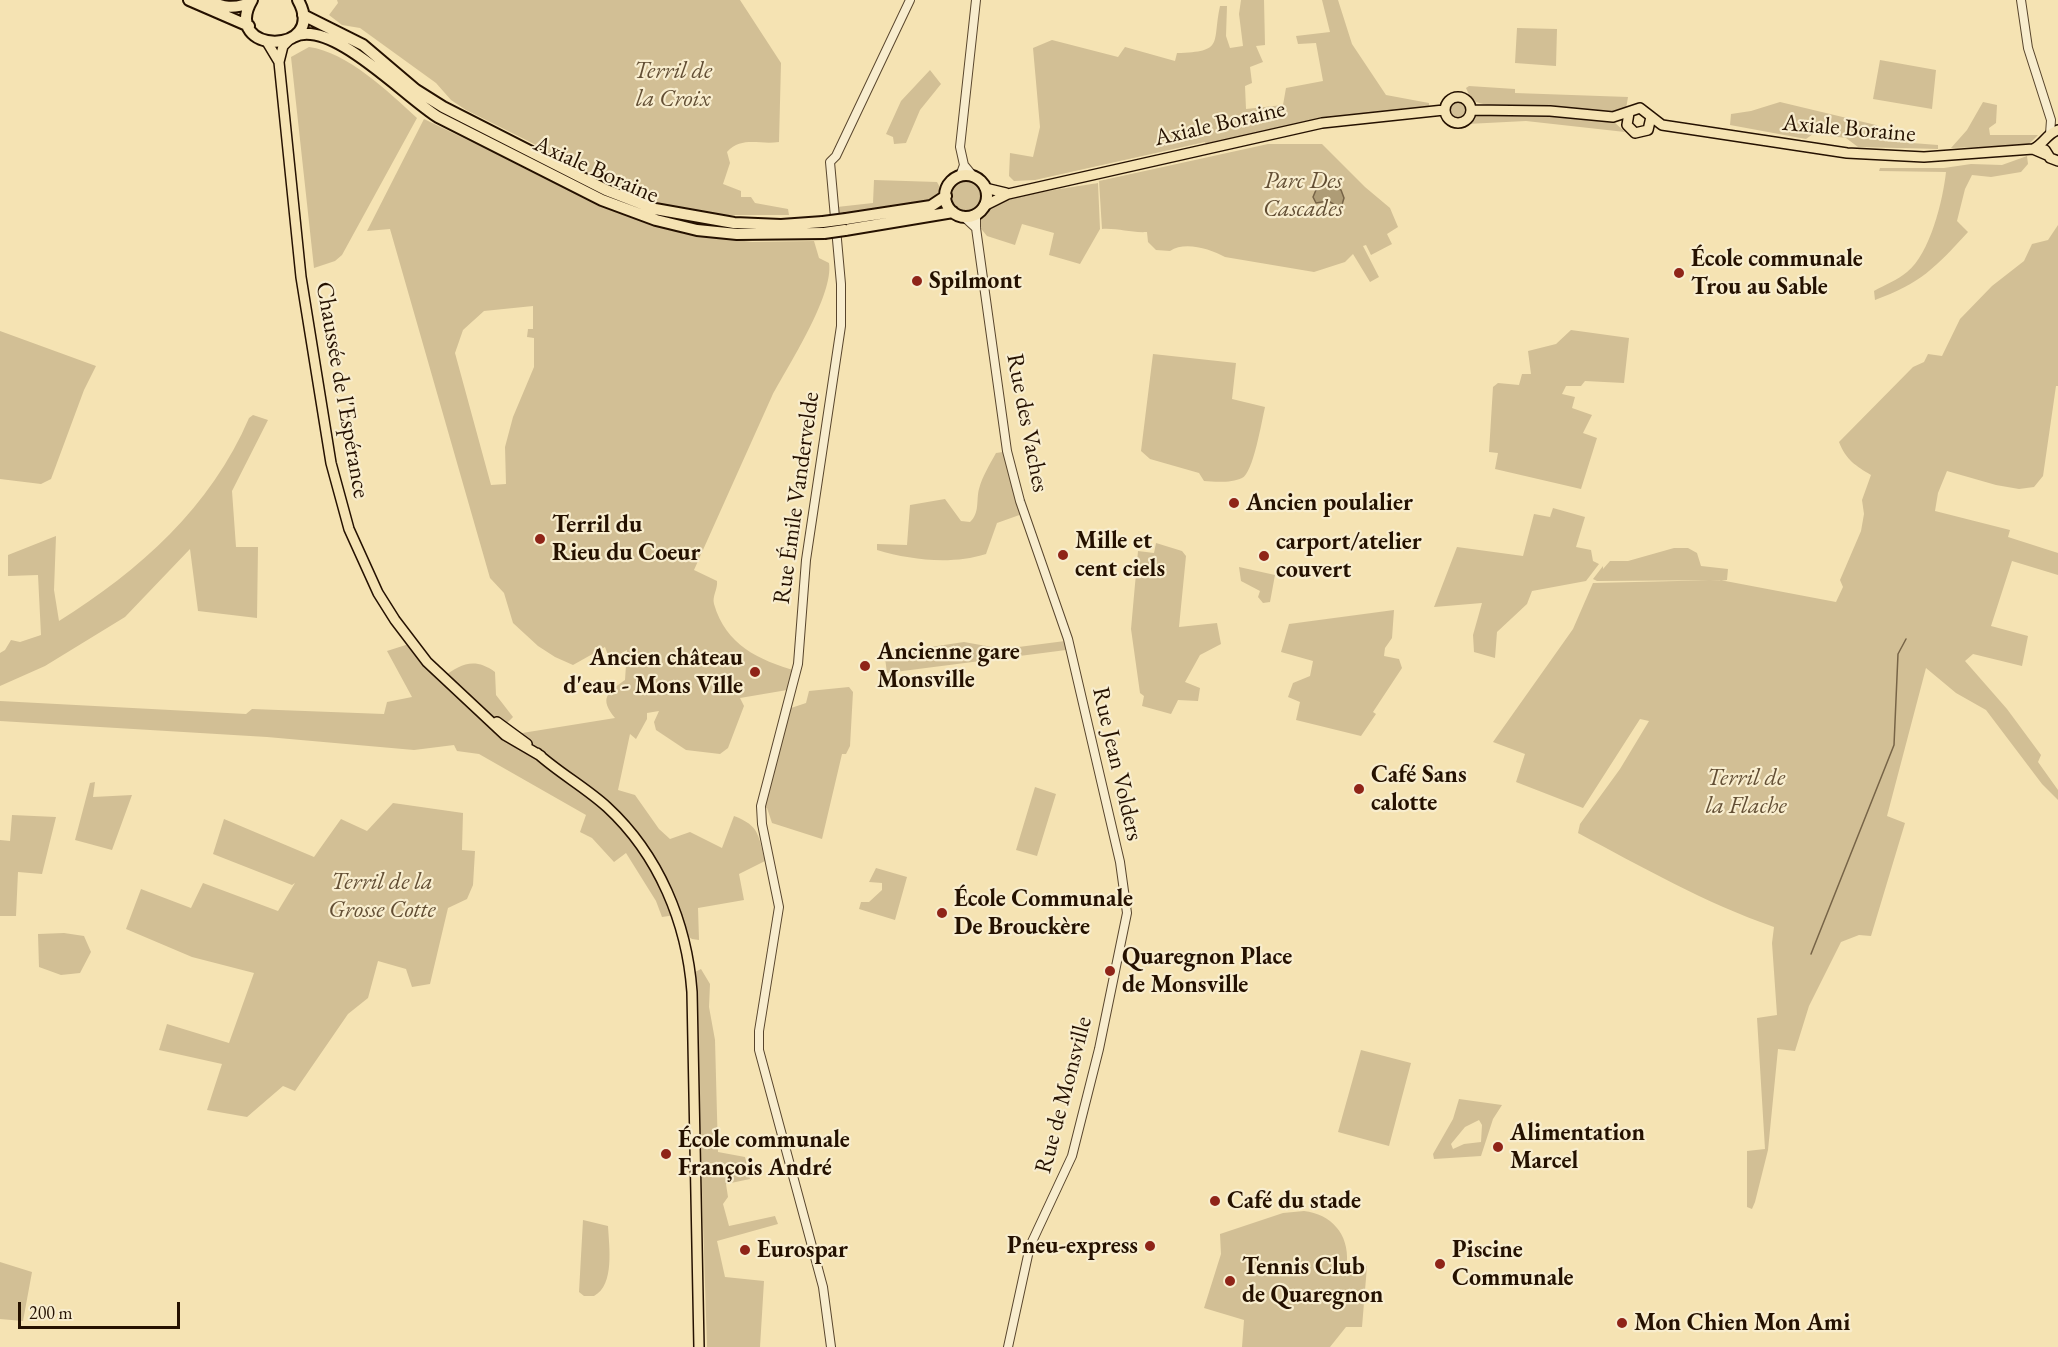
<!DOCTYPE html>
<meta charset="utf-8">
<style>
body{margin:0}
#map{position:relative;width:2058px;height:1347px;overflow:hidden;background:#f5e3b3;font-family:"EB Garamond",serif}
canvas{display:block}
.scale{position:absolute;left:18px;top:1302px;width:162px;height:27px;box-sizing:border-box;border:3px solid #251100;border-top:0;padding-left:8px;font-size:18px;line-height:21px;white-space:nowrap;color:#251100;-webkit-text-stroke:4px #f8edce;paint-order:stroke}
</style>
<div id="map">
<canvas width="2058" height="1347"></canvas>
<div class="scale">200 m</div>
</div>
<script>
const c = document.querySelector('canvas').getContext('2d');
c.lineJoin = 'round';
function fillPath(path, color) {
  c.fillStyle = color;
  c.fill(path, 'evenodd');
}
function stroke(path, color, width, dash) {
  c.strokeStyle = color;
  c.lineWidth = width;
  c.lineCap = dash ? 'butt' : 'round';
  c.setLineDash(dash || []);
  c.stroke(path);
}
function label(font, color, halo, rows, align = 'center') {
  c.font = font + ' "EB Garamond",serif';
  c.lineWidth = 4.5;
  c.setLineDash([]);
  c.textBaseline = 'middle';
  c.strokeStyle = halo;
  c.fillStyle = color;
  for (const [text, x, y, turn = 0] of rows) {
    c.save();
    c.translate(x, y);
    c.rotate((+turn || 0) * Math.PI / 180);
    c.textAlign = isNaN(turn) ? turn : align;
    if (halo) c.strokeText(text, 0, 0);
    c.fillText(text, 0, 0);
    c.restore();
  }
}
fillPath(new Path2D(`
 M337,0h403l41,63 -2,79c-20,3 -37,-6 -52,10l3,11 -7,21 18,7v6h10l4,6 33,6 1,6h-81l-39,-6 -45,-15 -78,-39 -2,-6 -78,-39 -15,-10 -15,-17 -76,-55 -18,-3 -13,-10 9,-12z
 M1241,0h23l1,45 -9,1 7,16 -13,5 2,16 -7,3 1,23 37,-4 3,-17 37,-7 -7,-38 -18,1 -2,-8 34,-4 -8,-32h16l14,44 34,51 43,8v5l-101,9 -3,3 -119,25 -1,-3 -170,38 -21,1 -5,-5 1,-23 23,4 7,-30 -7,-79 19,-8 66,17 7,-10 50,14 2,-8c48,-1 35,-10 43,-47h7l-1,30 4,12 13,-2 -4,-32z
 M1517,28l40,1 -1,37 -41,-3z
 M309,47c38,5 80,45 108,71l-75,137 -7,6 -21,7 -23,-211z
 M1880,60l56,10 -4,39 -59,-10z
 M930,70l11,14 -21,26 -14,33 -12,1 -1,-7 -7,-3 15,-33z
 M1469,86l46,3v4l113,4 -2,12 -13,12 12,11 -99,-11 -59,3 8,-8 12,-3v-8l-15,-4 -6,-13z
 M1448 110a10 10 0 1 1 20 0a10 10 0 1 1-20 0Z
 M1780,102l96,23 9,7 1,9 52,4v4l-80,-2 -12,-9 -33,-4 -7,5 -76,-14 1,-11 20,-3z
 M1983,102l14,3 -1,18 -7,5 1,7h48l-10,10 -77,3 16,-18z
 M424,119l172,83 51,20 74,16 31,4 62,-1 5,17 10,5c5,32 -41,103 -57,133l-78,174 23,11c1,8 -5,15 -3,23 12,41 44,56 83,67l-4,18 -53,9 4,8 -16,42 -8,6 -34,-4 -30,-20 -2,-8 5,-11 -12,2v6l-11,20 -6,-5 -12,56 17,5 24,34 11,10 20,-7 32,16 12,-32c26,10 24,19 31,45l-26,13 5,26 -46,8 1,32 -7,-1 -10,-7 -6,-17 -14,2 -6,-16 -30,-48 -12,9 -22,-24 -12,-6 6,-17 -107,-61 -22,-3 -3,-6 -40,5 -147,-13 -267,-16v-20l246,13 6,-5 132,5 3,-12 25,-5 -25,-46 25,-8 30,35c19,-14 32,-21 53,-6l1,23 17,22 -9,9 12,8 99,-16c-16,-20 -8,-25 10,-38l2,-30 -11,6 -8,-1 -3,-8 -32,18 -18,-8 -17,-11 -25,-23 -9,-30 -14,-15 -100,-349 -23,2zM533,306v23h-5l-1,8 7,1v29l-21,50 -8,30 1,37 -15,1 -36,-132 8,-23 21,-19z
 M1268,144h54l43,43 25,21 8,19 -11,7 5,10 -21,11 -5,-10 -3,1 16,31 -9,5 -17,-28 -8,8 -31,10 -89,-15c-15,-8 -40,-16 -55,-6l-14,-1 -8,-8 -1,-10c-16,1 -29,-4 -45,-3l-3,-48z
 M2027,156l1,8 -7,8 -30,5 -19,-2 -7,14 -8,32 11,11c-33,36 -47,51 -93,68l-1,-9c10,-6 24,-11 33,-19 23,-18 36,-72 39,-100l-67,-1 1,-3h64l27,-4 31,1z
 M949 196a17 17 0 1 1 34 0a17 17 0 1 1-34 0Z
 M874,180l63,2 4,7 -1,5 -15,8 -87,12 -1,-7 36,-4z
 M1098,183l2,46 -20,35 -31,-9 5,-22 -32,-9 -7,21 -28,-9 -9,-11c1,-7 4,-12 9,-16 15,-13 88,-22 111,-26z
 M2058,225v161h-2l-13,90 -9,11 -15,2 -23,-4 -49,-14 -9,22 -3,18 75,19 -2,7 50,16v22l-46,-14 -21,65 37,10 -6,30 -49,-12 -8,7 42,48 34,46 -3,7 20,28v10l-16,-16 -56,-74 -30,-17 -30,-25 -39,148 18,7 -34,113 -12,-1 -18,7 -32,64 -14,45 -17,-2 -10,101 -13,52 -3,7 -5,-2v-56l18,-2 -8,-131 20,-3 -5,-72 2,-16c-69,-24 -132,-60 -196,-94l2,-9 40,-55 29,-48 -9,-2 -57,89 -67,-26 9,-28 -32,-12 80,-113 20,-46 127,-3 116,22 7,-15 -3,-7 21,-49 3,-17 -2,-14 9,-25c-15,-9 -25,-15 -32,-33l74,-75 11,-5 4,-8 14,2 18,-37 32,-33 32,-25 8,-17 16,-4z
 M1571,330l58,8 -5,45 -39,-2 -4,5h-15l-4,8 13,3 -3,11 20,7 -9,18 14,5 -16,51 -86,-20 3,-16 -9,-1 4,-65 5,-4 21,2 3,-11h9l-3,-23 28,-7z
 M0,331l96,35 -12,24 -33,89 -10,5 -41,-5z
 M1153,354l83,9 -4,36 33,8c-3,13 -12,67 -23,71 -10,5 -27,4 -38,3l-5,-8 -49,-14 -9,-8z
 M253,415l15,5 -36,71 4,56h22l-1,71 -59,-7 -8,-62 -65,68 -80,49 -45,20v-33l5,-3 6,-10 9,2 21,-7 -3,-60 -30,1v-21l48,-19 -2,54 5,31c80,-50 152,-114 190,-203z
 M1003,452l6,7 16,54 -28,10 -11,31c-35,11 -75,6 -109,-4v-6l30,1 3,-40 35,-6 16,22 9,1c10,-9 6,-22 9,-33 3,-12 11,-25 17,-36z
 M1553,508l32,9 -9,30 15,3 2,11 6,3 -13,17 -54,10 -5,13 -30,28 -2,26 -21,-6 -1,-17 9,-32 -48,4 23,-60 66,9 11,-42 16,3z
 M1156,543l26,8 4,5 -7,71 38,-4 4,21 -21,11 -15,27 15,6 -2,13 -20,-1 -7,14 -29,-8 2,-10 -4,-3 -9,-64 7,-78 16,2z
 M1674,548h14l9,5 4,13 27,3 -1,11 -130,1 -4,-2 10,-13v3l7,-8h18z
 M1239,567l36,8 -5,27 -7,1 -5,-6 2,-6 -19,-10z
 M1394,610l-2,28 -7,10 -1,8 15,3 3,9 -29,44 3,2 -15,22 -65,-16 4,-18 -12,-5 5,-14 17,-7 3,-15 -32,-9 8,-28z
 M1065,641l1,9 -179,23 -2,-15 5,-5 74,-11 39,7z
 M849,687l4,5 -3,54 -4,8h-4l-20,85 -50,-16 -5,-15 -6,-2 27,-97 18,-6 3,-12z
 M95,782l-2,15 39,-2 -20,55 -37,-10 15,-57z
 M1035,787l21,7 -19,62 -21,-6z
 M393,803l70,10 -1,37 13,1 -2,34 -6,14 -19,9 -18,76 -18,3 -6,-18 -28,-8 -10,37 -20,16 -53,77 -12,-5 -36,31 -40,-7 15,-46 -63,-14 8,-26 62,19 25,-70 -62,-16 -66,-28 15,-40 50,19 12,-25 75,28 17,-28 -3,2 -79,-31 11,-35 90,38 27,-38 26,12z
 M12,815l44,2 -14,57 -24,-2 -2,44h-16v-76l10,1z
 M876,868l31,9 -12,43 -36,-11 2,-7h8l13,-12v-7l-13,-1z
 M64,933l20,3 7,16 -11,21 -19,2 -22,-8 -1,-33z
 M701,969l9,15 -1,23 6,33 3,112 27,5 5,22 -24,5 2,13 -5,7 6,22 46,-10 3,8 -61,17 8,36 39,4 -4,66h-53l-12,-375z
 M1361,1050l50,13 -22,83 -51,-14z
 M1459,1099l43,6 -9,14 -12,37 -47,3 -1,-5 20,-35zM1479,1120l3,5 -1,17 -17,2 -11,5 -2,-5 14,-17z
 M1304,1211c27,3 45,23 43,51l20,4 -5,61h-16l-16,20h-88l2,-27 -40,-12 17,-54 -1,-20 63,-21z
 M583,1220l25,6c1,20 7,59 -14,70h-10l-5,-4z
 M0,1262l32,10 -9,49 -23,-2z`), '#d2bf95');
const water = new Path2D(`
 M1329,184l12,6 3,8 -3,10 -13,-7 -12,2 -3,-6 3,-7z`);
fillPath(water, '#ae9c76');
stroke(water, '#776447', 1.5);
stroke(new Path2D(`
 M1811,954l83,-209 4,-91 8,-15`), '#776447', 1.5);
const minor = new Path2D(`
 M2021,0l7,48 23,72 -1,14
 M960,176l4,-11
 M973,176l-9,-11 -4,-18 16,-147
 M976,214v14l31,223 13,50 48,138 52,223 7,51 -28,136 -27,107 -42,90 -22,101
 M963,216l13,12
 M831,1347l-8,-60 -64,-237v-19l20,-124 -17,-83 -1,-18 37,-142 8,-104 35,-234v-42l-11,-122 6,-6 74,-156`);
const major = new Path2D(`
 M288,41l-5,5 -4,16 22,215 30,186 18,66 29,64 17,27 32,42 78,73 36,21
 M267,42l12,20
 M1445 110a13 13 0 1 1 26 0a13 13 0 1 1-26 0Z
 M1471,110l79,1 63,6 27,-9 22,17 185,28 77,4 109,-8 14,6
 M1629,113l-2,12 8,8 13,-3 3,-13
 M2033,149c11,-5 14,-16 25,-19
 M2045,150l5,8 8,3
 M985,188l21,5
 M984,206l24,-12 314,-71 122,-13
 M497,722l30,22
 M537,753c22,20 48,34 70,54 52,48 80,116 85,185l7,355`);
const highway = new Path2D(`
 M189,0l60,26
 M207,0c17,8 26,9 43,3
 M252,0c-32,55 77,56 46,0
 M303,15l60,30 53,45 27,17 163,83 49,19 79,14 47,2 42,-3
 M293,37c38,-20 112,60 145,80l164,83 54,20 41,10 40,4 87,-1
 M945 196a21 21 0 1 1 42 0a21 21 0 1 1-42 0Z
 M846,219l85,-13 15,-10
 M845,230l108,-18`);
stroke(minor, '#59462d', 10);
stroke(major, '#251100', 12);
stroke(highway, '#251100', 14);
stroke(minor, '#f8edce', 8);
stroke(major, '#f5e3b3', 9);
stroke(highway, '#f5e3b3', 10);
const highwayBridge = new Path2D(`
 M823,222l23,-3
 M824,233l21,-3`);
stroke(highwayBridge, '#251100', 14, []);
stroke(highwayBridge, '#f5e3b3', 10);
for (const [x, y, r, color] of [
 [1679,273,6,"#8f2418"],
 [917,281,6,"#8f2418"],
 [1234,503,6,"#8f2418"],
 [540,539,6,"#8f2418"],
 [1063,555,6,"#8f2418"],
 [1264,556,6,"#8f2418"],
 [865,666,6,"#8f2418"],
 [755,672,6,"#8f2418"],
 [1359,789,6,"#8f2418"],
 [942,913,6,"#8f2418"],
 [1110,971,6,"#8f2418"],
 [1498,1147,6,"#8f2418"],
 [666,1154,6,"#8f2418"],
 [1215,1201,6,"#8f2418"],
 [1150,1246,6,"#8f2418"],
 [745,1250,6,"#8f2418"],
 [1440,1264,6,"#8f2418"],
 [1230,1281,6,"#8f2418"],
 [1622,1323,6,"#8f2418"]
]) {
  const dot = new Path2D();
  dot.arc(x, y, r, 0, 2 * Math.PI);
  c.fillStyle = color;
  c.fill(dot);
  stroke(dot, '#f8edce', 2);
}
label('italic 24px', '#624e34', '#f8edce', [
 ["Terril de",673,71],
 ["la Croix",673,99],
 ["Parc Des",1303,181],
 ["Cascades",1303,209],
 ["Terril de",1746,778],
 ["la Flache",1746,806],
 ["Terril de la",382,882],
 ["Grosse Cotte",382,910]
]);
label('24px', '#251100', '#f8edce', [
 ["Axiale Boraine",1220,124,-13],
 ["Axiale Boraine",1849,129,5],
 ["Axiale Boraine",596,170,24],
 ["Chaussée de l'Espérance",342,390,80],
 ["Rue des Vaches",1027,423,79],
 ["Rue Émile Vandervelde",797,498,-82],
 ["Rue Jean Volders",1117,764,77],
 ["Rue de Monsville",1064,1095,-75]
]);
label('bold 24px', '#251100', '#f8edce', [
 ["École communale",1691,259],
 ["Trou au Sable",1691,287],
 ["Spilmont",929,281],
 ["Ancien poulalier",1246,503],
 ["Terril du",552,525],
 ["Rieu du Coeur",552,553],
 ["Mille et",1075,541],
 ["cent ciels",1075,569],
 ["carport/atelier",1276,542],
 ["couvert",1276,570],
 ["Ancienne gare",877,652],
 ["Monsville",877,680],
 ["Ancien château",743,658,"right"],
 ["d'eau - Mons Ville",743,686,"right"],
 ["Café Sans",1371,775],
 ["calotte",1371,803],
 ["École Communale",954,899],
 ["De Brouckère",954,927],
 ["Quaregnon Place",1122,957],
 ["de Monsville",1122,985],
 ["Alimentation",1510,1133],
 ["Marcel",1510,1161],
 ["École communale",678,1140],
 ["François André",678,1168],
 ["Café du stade",1227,1201],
 ["Pneu-express",1138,1246,"right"],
 ["Eurospar",757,1250],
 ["Piscine",1452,1250],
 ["Communale",1452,1278],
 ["Tennis Club",1242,1267],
 ["de Quaregnon",1242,1295],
 ["Mon Chien Mon Ami",1634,1323]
], 'left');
</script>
